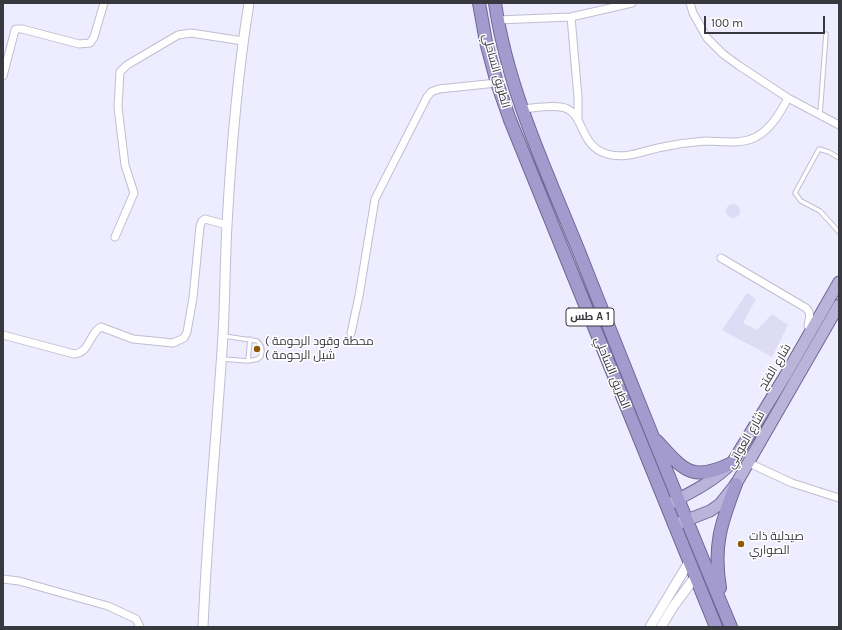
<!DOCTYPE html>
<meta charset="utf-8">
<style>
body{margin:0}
#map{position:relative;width:842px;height:630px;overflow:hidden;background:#eeecff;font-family:Karla,sans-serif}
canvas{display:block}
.frame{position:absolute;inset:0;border:4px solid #38383f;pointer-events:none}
.scale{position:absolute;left:704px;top:16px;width:121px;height:18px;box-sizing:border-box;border:2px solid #38383f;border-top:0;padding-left:5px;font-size:12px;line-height:14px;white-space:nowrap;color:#38383f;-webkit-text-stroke:3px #fff;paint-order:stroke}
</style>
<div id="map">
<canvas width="842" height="630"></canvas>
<div class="frame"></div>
<div class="scale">100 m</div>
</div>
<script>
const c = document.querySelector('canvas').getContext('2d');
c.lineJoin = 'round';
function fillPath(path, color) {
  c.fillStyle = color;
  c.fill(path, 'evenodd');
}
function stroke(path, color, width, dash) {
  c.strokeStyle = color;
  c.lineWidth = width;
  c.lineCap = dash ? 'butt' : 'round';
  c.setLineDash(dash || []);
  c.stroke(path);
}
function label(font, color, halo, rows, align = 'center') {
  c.font = font + ' Karla,Cairo,sans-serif';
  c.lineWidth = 3;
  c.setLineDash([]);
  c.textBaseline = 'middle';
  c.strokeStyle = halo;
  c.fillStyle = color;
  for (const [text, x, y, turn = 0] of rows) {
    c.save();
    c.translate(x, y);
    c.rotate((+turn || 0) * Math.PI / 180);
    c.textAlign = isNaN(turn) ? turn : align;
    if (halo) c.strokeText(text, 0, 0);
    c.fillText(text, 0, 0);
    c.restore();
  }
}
fillPath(new Path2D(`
 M726 211a7 7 0 1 1 14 0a7 7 0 1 1-14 0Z
 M747,293l9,6 -13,24 14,7 15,-16 16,11 -16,32 -50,-27z`), '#dedcf4');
const service = new Path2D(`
 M820,114l6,-80
 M839,158l-10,-6 -10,-3 -24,44 6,8 19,10 19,21
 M223,359l25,2 10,-2 3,-3c2,-6 1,-11 -4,-15l-33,-5
 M248,361l2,-22`);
const minor = new Path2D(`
 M690,3l3,10 14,25 16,16 15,11 50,33 51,27
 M571,17l7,80v21
 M498,20l73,-3 61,-14
 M3,76l12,-46 1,-1h6l57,15 11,-1 4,-6 10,-34
 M522,109c12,-1 27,-4 39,-2 25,4 16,38 46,47 19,6 38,-4 56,-7 14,-3 28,-5 42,-6 17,0 35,4 51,-4 15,-8 24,-24 32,-39
 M115,237l19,-44 -9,-28 -7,-58 2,-35 7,-7 51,-30 13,-2 52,8
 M721,258l85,50c6,6 3,10 2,18l3,5
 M351,333l8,-37 16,-97 52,-102 4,-5 8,-3 58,-6
 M3,335l71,19c16,-1 15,-21 27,-27l32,12 40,4 11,-5 3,-6 6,-34 7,-72 2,-5 3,-2 22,6
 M749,463l43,20 47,15
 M3,579l16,2 89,25 28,13 4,8`);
const tertiary = new Path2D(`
 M203,627c4,-97 14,-195 20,-292 2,-36 2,-73 4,-110 4,-74 10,-148 22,-222
 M650,627l39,-65
 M661,627l12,-20 22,-30`);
const primary = new Path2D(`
 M667,505c23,-12 46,-23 65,-42l53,-87 54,-94
 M674,525l36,-14 10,-7 16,-20 103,-179`);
const trunk = new Path2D(`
 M479,3l7,39 11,41 13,37 206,507
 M495,3c13,88 52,169 85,251 49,124 99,249 151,373
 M657,441c27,29 34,42 75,22
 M720,588c-7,-42 1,-65 16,-104`);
stroke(service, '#c0bed0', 5.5);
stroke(minor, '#c0bed0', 9);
stroke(tertiary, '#c0bed0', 11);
stroke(primary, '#6f6894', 13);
stroke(trunk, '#6f6894', 14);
stroke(service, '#fff', 3.5);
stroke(minor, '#fff', 7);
stroke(tertiary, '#fff', 9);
stroke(primary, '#bab4da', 11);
stroke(trunk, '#a39bce', 12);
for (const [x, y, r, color] of [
 [257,349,4,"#8d5b07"],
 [741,544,4,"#8d5b07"]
]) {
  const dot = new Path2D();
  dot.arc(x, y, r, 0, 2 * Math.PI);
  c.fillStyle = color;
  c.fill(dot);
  stroke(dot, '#fff', 1.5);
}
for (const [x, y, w] of [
 [590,317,48]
]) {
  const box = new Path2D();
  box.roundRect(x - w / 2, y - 9, w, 18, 3);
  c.fillStyle = '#fff';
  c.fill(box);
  stroke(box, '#38383f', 1);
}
label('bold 11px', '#38383f', null, [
 ["طس A 1",590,317]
]);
label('12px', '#38383f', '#fff', [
 ["الطريق الساحلي",496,71,75],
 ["شارع الفتح",775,367,-59],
 ["الطريق الساحلي",612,373,68],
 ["شارع العواتي",746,440,-60]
]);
label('12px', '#38383f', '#fff', [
 ["( محطة وقود الرحومة",265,342],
 ["( شيل الرحومة",265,356],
 ["صيدلية ذات",749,537],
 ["الصواري",749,551]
], 'left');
</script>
